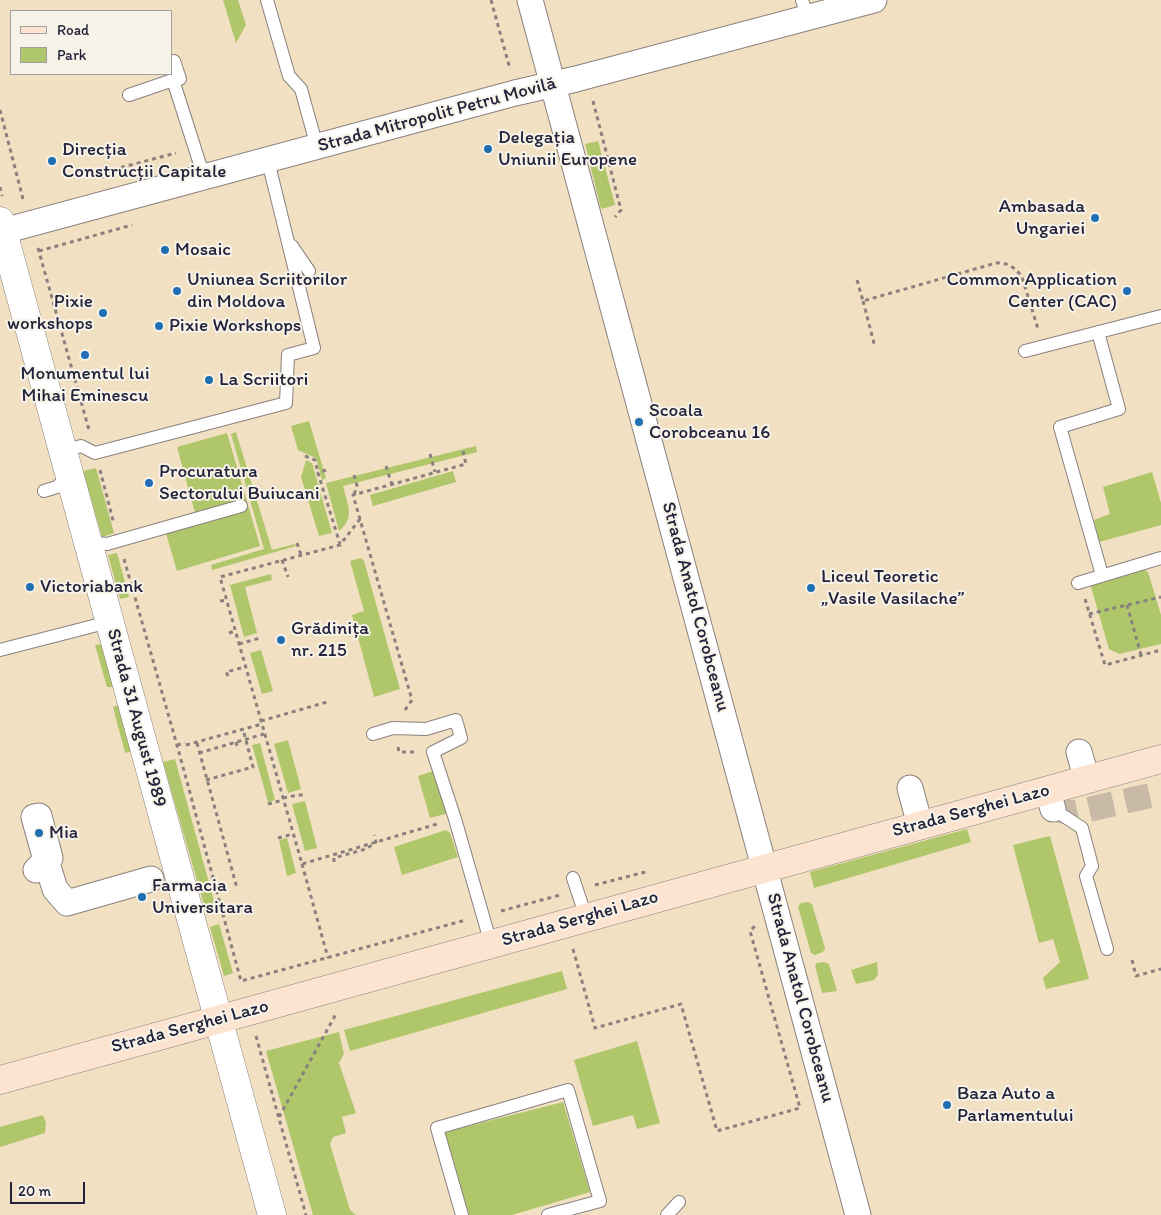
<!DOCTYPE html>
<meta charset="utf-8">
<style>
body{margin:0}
#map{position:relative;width:1161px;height:1215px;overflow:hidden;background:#f1e0c2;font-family:Itim,sans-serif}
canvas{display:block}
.legend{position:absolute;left:10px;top:10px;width:162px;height:65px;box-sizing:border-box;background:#f7f3e8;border:1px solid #a29fa3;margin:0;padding:6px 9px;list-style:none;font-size:15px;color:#22223b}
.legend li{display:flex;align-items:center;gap:10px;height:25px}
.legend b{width:25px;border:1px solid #a29fa3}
.scale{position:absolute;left:10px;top:1182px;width:75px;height:22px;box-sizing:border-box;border:2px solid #22223b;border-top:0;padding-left:6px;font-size:15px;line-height:18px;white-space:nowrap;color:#22223b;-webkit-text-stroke:4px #f7f3e8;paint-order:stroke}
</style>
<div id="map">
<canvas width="1161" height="1215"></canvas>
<ul class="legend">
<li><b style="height:6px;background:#fde4d1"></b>Road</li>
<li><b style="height:14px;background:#afc66a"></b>Park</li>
</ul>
<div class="scale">20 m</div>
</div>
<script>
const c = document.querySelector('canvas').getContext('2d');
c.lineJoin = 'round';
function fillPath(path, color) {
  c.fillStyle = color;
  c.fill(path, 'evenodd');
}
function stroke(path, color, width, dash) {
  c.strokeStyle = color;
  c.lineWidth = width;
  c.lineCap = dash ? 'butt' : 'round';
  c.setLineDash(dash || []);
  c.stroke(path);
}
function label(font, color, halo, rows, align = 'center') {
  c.font = font + ' Itim,sans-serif';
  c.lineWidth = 4;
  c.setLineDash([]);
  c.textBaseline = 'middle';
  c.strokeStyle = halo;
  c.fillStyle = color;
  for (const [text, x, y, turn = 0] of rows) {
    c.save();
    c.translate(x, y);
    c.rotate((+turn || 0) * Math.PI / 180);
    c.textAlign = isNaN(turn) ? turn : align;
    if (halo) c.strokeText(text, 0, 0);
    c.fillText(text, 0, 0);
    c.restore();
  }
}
fillPath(new Path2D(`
 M223,0h15l8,25 -10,18z
 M598,141l17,64 -14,4 -16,-65z
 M309,421l17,57 -4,2 -6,-22 -18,-8 -7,-24z
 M236,432l36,118 23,-6 1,2 -84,24 -1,-5 53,-16 -33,-115z
 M227,433l33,113 -83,25 -12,-41 30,-17 -18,-66z
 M476,446l1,6 -134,34c4,18 13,31 -4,45l-13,-48z
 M306,460l6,3 20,70 -13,3 -18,-59z
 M96,468l18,65 -12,4 -19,-66z
 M453,471l3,11 -83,24 -3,-11z
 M1152,472l9,31v22l-62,17 -5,-22 16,-6 -7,-27z
 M117,553l12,44 -9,2 -12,-44z
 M361,558l3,3 36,128 -26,8 -22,-82 12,-4 -14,-50z
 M1141,568l7,4 13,43v29l-42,10 -10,-5 -18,-62 4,-7z
 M271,574l1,6 -27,7 12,46 -13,4 -14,-52z
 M103,644l13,43h-9l-12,-42z
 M261,650l12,41 -11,3 -12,-41z
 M119,705l13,46 -7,2 -12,-46z
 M288,740l13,49 -13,4 -14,-49z
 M260,743l15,57 -7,2 -16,-57z
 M175,759l42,153 -10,3 -44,-153z
 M436,770l13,43 -19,5 -12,-42z
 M305,801l12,47 -12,3 -13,-47z
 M967,829l4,13 -157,46 -4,-16z
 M446,830l4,3 8,24 -56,18 -8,-28z
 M1050,836l39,143 -43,10 -3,-11 17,-16 -7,-23 -14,4 -26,-98z
 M287,838l9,35 -9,3 -8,-36z
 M808,902l4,2 13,44 -2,4 -8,3 -4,-2 -13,-46 3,-4z
 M219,924l14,49 -9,3 -14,-49z
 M824,962l5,2 8,27 -15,2 -7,-27 2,-3z
 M877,962l1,13 -4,5 -18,4 -5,-14z
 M562,971l5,18 -217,62 -6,-21z
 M339,1032l5,22 -5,9 17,50 -14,4 4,16 -13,4 -3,7 20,66 6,5h-43l-47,-164z
 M637,1041l23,82 -23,6 -4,-14 -40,11 -19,-66z
 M563,1102l27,90 -78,23h-43l-24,-83z
 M43,1115l3,8 -1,10 -45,14v-20z`), '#afc66a');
stroke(new Path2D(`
 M1053,809l20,4 88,-20`), '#c8baa7', 25, [25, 12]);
const service = new Path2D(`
 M267,0l22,76 12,13 16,58
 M802,0l6,18
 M173,80l7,-1 -6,-18
 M129,95l44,-15 31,97
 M292,246l17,25
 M1098,332l21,77 -59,18 42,148
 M1025,351l136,-35
 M63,451l18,-5 14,7 191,-50 2,-48 26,-7 -46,-187
 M44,491l13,-4 12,-12
 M87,542l20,2 134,-38
 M1078,583l83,-25
 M0,650l109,-28
 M373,734l20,-6 33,1 30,-9 5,18 -28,14 22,67 36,125
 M1053,809l29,19 10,38 -6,10 21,73
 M573,878l13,39
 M462,1215l-25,-87 131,-38 32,111 -52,14
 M667,1215l12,-13`);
const minor = new Path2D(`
 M530,0l328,1215
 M0,232l515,-139 61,-14 298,-79
 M1079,752l8,28
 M910,788l10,37
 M1047,790l6,19
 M36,870l10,-10 -12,-43 5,-1 11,42 -4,2 9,29 12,14 84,-24`);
const tertiary = new Path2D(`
 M0,221l272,994`);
const secondary = new Path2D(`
 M0,1080l1161,-321`);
stroke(service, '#8a817e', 14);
stroke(minor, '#8a817e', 27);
stroke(tertiary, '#8a817e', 29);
stroke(secondary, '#8a817e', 29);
stroke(new Path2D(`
 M491,0l19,69
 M593,101l28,109 -6,7
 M0,110l23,89
 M102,178l2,-6 72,-19
 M0,187l2,9
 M38,248l51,182
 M39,251l93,-26
 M857,280l6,21 133,-38c11,-1 20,5 26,14l16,52
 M863,301l12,46
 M430,454l5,18
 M305,456l10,4 3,13
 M386,466l6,19
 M100,470l14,54
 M326,470l-8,3 22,71
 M354,475l3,11 -3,9
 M360,519l-20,26 -120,32 82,287 135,-40
 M297,543l4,12
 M124,559l53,186 64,236 225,-61
 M282,560l6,17
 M1085,599l20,66 56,-15
 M220,601l7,-1
 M1127,605l14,50
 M1089,614l72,-17
 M229,633l6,-2
 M239,644l21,-6
 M228,676l-2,-4 19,-5
 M405,710l7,-10 -59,-205 113,-31 -4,-17
 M261,721l66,-19
 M236,742l2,8
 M197,743l40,145
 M177,745l8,-2
 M186,745l76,-21
 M398,747l1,5h16
 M199,753l65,-19
 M206,780l47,-13 -10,-38
 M283,798l15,-3h7
 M268,804l15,-4
 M278,838l15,-4
 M334,862v-4l32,-9 10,-7 -2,-7
 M302,864l26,94
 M595,885l54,-14
 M501,911l59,-16
 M573,949l22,79 86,-24 36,127 83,-23 -50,-177 5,-5
 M1132,960l4,16 25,-7
 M256,1036l50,179
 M279,1117l57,-103`), '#8a817e', 3, [4, 4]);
stroke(service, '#fff', 12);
stroke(minor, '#fff', 25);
stroke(tertiary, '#fff', 28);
stroke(secondary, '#fde4d1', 28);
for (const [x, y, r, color] of [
 [488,149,5,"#1f6fb2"],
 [52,161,5,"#1f6fb2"],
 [1095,218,5,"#1f6fb2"],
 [165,250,5,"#1f6fb2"],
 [177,291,5,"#1f6fb2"],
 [1127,291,5,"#1f6fb2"],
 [103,313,5,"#1f6fb2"],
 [159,326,5,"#1f6fb2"],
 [85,355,5,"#1f6fb2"],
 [209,380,5,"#1f6fb2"],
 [639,422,5,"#1f6fb2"],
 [149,483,5,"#1f6fb2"],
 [30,587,5,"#1f6fb2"],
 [811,588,5,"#1f6fb2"],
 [281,640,5,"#1f6fb2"],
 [39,833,5,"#1f6fb2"],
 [142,897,5,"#1f6fb2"],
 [947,1105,5,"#1f6fb2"]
]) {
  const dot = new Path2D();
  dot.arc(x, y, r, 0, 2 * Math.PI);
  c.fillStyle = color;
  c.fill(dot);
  stroke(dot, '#f7f3e8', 2);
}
label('19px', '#22223b', '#f7f3e8', [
 ["Strada Mitropolit Petru Movilă",437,115,-15],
 ["Strada Anatol Corobceanu",695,607,75],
 ["Strada 31 August 1989",136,718,75],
 ["Strada Serghei Lazo",971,811,-15],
 ["Strada Serghei Lazo",580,919,-16],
 ["Strada Anatol Corobceanu",800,998,75],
 ["Strada Serghei Lazo",190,1027,-15]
]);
label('19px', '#22223b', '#f7f3e8', [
 ["Delegația",498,138],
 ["Uniunii Europene",498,160],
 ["Direcția",62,150],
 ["Construcții Capitale",62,172],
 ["Ambasada",1085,207,"right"],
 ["Ungariei",1085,229,"right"],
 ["Mosaic",175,250],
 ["Uniunea Scriitorilor",187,280],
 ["din Moldova",187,302],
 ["Common Application",1117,280,"right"],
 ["Center (CAC)",1117,302,"right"],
 ["Pixie",93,302,"right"],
 ["workshops",93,324,"right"],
 ["Pixie Workshops",169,326],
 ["Monumentul lui",85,374,"center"],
 ["Mihai Eminescu",85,396,"center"],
 ["La Scriitori",219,380],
 ["Scoala",649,411],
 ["Corobceanu 16",649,433],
 ["Procuratura",159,472],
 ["Sectorului Buiucani",159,494],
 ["Liceul Teoretic",821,577],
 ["„Vasile Vasilache”",821,599],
 ["Victoriabank",40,587],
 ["Grădinița",291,629],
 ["nr. 215",291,651],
 ["Mia",49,833],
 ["Farmacia",152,886],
 ["Universitara",152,908],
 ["Baza Auto a",957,1094],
 ["Parlamentului",957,1116]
], 'left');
</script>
